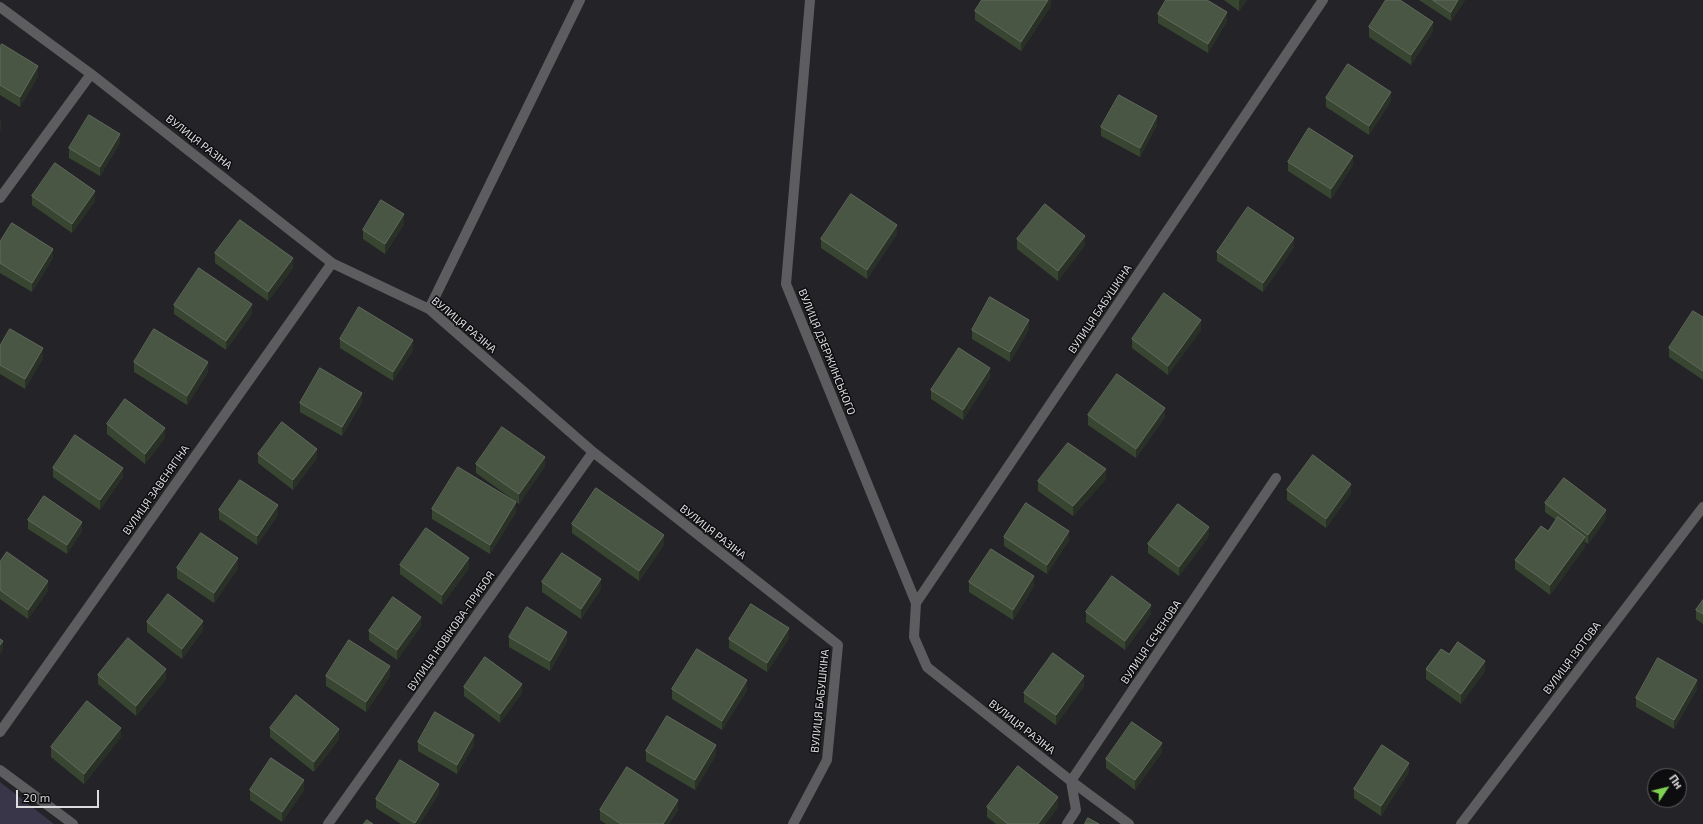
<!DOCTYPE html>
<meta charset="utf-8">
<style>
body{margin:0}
#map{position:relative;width:1703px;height:824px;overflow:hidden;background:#242328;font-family:"Exo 2",sans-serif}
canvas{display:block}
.north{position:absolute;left:1647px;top:768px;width:40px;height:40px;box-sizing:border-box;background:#0d0d0f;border:1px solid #605f62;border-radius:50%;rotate:55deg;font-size:11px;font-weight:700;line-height:16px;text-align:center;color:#dcdbde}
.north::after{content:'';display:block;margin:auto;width:14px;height:18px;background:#80d051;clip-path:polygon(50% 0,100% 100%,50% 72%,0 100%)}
.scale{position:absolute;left:16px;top:790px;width:83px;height:18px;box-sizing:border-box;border:2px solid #dcdbde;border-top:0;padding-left:5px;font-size:12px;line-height:14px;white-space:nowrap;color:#dcdbde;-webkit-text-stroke:3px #0d0d0f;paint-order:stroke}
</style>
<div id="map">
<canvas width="1703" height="824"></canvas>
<div class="north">Пн</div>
<div class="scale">20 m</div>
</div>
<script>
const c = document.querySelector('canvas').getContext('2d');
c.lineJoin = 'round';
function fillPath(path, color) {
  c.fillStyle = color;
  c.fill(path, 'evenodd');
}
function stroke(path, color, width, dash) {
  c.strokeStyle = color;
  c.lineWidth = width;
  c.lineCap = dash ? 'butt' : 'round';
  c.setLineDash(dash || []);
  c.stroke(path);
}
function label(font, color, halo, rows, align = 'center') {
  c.font = font + ' "Exo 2",sans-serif';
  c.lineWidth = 3;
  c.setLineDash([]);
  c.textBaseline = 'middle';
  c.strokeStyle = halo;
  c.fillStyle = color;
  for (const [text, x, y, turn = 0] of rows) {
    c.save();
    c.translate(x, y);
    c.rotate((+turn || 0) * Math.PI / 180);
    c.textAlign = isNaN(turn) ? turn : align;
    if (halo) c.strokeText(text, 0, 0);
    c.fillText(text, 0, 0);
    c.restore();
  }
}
fillPath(new Path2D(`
 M0,782l54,42h-54z`), '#3a364a');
stroke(new Path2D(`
 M810,0l-24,284 130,319
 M0,7l91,67 241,189 97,46 164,143 245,193 -11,115 -34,64
 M0,198l91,-124
 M429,309l151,-309
 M0,732l332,-469
 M0,770l73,54
 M328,824l265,-372
 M1067,824l9,-14 -5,-29 205,-303
 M1129,824l-58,-43 -144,-114 -13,-30 2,-34 407,-603
 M1461,824l242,-317`), '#5d5d5f', 10);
fillPath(new Path2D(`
 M1051,0v6l-30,45 -46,-31v-9z
 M1224,0h23l-8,11z
 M1419,0h46l-14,21z
 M1158,14l69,7 -19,32 -50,-30z
 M1369,27l64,4 -22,34 -42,-28z
 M0,47l38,29 -18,31 -20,-12z
 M1326,98l65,3 -22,34 -43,-28z
 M1157,125l-17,32 -39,-21v-9z
 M120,143l-20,33 -31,-18v-10z
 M1288,162l65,3 -22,34 -43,-28z
 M32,196l63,5 -23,32 -40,-28z
 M404,224l-19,30 -22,-15v-9z
 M897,234l-30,45 -46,-31v-9z
 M1017,239l68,6 -27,36 -41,-32z
 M0,242l53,16 -21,34 -32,-19z
 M1294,247l-31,45 -46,-31v-9z
 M215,253l78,15 -25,33 -53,-38z
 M174,305l78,9 -26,36 -52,-36z
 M1703,317v63l-34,-23v-9z
 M1029,329l-19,33 -38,-23v-9z
 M1201,330l-33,45 -36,-27v-9z
 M340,339l73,11 -20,31 -53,-33z
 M0,346l43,12 -18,31 -25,-15z
 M134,362l74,10 -21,33 -53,-33z
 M990,377l-27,43 -32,-21v-9z
 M362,402l-20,34 -42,-24v-9z
 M1088,415l77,2 -29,41 -48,-33z
 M107,424l58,14 -20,26 -38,-30z
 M258,454l59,4 -24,32 -35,-27z
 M476,464l69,2 -26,38 -43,-31z
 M53,468l70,9 -23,33 -47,-33z
 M1106,479l-33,37 -35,-25v-10z
 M1287,490l64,3 -25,35 -39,-28z
 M1545,503l61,16 -18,25 -3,-2v5l-35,48 -35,-26v-9l33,-29 8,-11 -11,-8z
 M432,509l84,3 -26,42 -58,-35z
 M219,510l59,5 -21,30 -38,-26z
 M28,520l54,11 -15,23 -39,-25z
 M572,524l92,21 -25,36 -67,-48z
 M1209,536l-30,40 -31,-23v-9z
 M1004,537l65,3 -22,34 -43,-28z
 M0,562l48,29 -20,28 -28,-20z
 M400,565l69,3 -27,37 -42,-31z
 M177,568h61l-24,35 -37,-25z
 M542,582l59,7 -20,30 -39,-27z
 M969,582l65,4 -21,34 -44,-28z
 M1703,600v24l-7,-5v-9z
 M1086,612l65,2 -26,36 -39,-28z
 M147,622l56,8 -21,29 -35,-27z
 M421,626l-24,34 -28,-20v-9z
 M509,637l58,4 -17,30 -41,-24z
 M789,638l-22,34 -38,-24v-9z
 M1449,654l36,17 -24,33 -35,-25v-10z
 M98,675l68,4 -30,37 -38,-32z
 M326,676h64l-24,36 -40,-26z
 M1084,686l-28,39 -32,-23v-9z
 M464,687l58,6 -22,30 -36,-27z
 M672,689l75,1 -25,40 -50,-31z
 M1697,689l-23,40 -38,-22v-9z
 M270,728l69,11 -25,33 -44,-35z
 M121,737l-37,47 -33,-27v-10z
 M418,742l56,3 -17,29 -39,-23z
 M646,751l70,4 -21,35 -49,-29z
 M1162,752l-27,38 -29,-22v-9z
 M1409,772l-28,44 -27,-18v-9z
 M250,790h54l-22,32 -32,-22z
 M439,793l-19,31h-19l-25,-16v-9z
 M987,807h71l-13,17h-49l-9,-7z
 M600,810h78l-9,14h-63l-6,-4z`), '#384631');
fillPath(new Path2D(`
 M1048,0h3v6l-30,45v-9z
 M1240,0h7l-8,11v-10z
 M1458,0h7l-14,21v-9z
 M1227,12v9l-19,32v-9z
 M1433,22v9l-22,34v-10z
 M38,66v10l-18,31v-10z
 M1391,92v9l-22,34v-9z
 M1157,116v9l-17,32v-9z
 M1,119v10l-1,2v-10z
 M120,134v9l-20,33v-9z
 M1353,156v9l-22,34v-10z
 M95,191v10l-23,32v-9z
 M404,214v10l-19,30v-10z
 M897,225v9l-30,45v-9z
 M1085,236v9l-27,36v-10z
 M1294,238v9l-31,45v-9z
 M53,249v9l-21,34v-9z
 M293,258v10l-25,33v-9z
 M252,304v10l-26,36v-9z
 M1029,320v9l-19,33v-10z
 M1201,320v10l-33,45v-9z
 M413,340v10l-20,31v-9z
 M43,348v10l-18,31v-10z
 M208,362v10l-21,33v-9z
 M990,368v9l-27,43v-10z
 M362,393v9l-20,34v-9z
 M1165,408v9l-29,41v-9z
 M165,428v10l-20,26v-10z
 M317,449v9l-24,32v-10z
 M545,457v9l-26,38v-10z
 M123,468v9l-23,33v-10z
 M1106,469v10l-33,37v-10z
 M1351,484v9l-25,35v-9z
 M516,502v10l-26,42v-9z
 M278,505v10l-21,30v-9z
 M1606,510v9l-18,25v-9z
 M82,522v9l-15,23v-9z
 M1209,527v9l-30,40v-9z
 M1069,531v9l-22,34v-9z
 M664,535v10l-25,36v-10z
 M1585,537v10l-35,48v-10z
 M238,558v10l-24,35v-10z
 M469,558v10l-27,37v-10z
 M1034,576v10l-21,34v-10z
 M601,579v10l-20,30v-10z
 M48,581v10l-20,28v-9z
 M1151,605v9l-26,36v-9z
 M421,617v9l-24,34v-10z
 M203,621v9l-21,29v-10z
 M789,628v10l-22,34v-9z
 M567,632v9l-17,30v-10z
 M3,641v9l-3,5v-10z
 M1485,661v10l-24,33v-10z
 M390,666v10l-24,36v-10z
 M166,669v10l-30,37v-10z
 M1084,676v10l-28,39v-10z
 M747,680v10l-25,40v-9z
 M1697,680v9l-23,40v-9z
 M522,684v9l-22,30v-9z
 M121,728v9l-37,47v-10z
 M339,729v10l-25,33v-10z
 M474,735v10l-17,29v-9z
 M1162,743v9l-27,38v-10z
 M716,745v10l-21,35v-10z
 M1409,763v9l-28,44v-10z
 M304,780v10l-22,32v-10z
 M439,784v9l-19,31h-5v-1z
 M1058,797v10l-13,17h-7z
 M678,800v10l-9,14h-6z`), '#293126');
const building = new Path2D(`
 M982,0h66l-27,42 -46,-31z
 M1166,0h41l20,12 -19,32 -50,-30z
 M1386,0h14l33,22 -22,33 -42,-28z
 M1433,0h25l-7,12z
 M2,44l36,22 -18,31 -20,-12v-38z
 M1348,64l43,28 -22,34 -43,-28z
 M1119,95l38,21 -17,32 -39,-21z
 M89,115l31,19 -20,33 -31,-19z
 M1309,128l44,28 -22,33 -43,-27z
 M55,163l40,28 -23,33 -40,-28z
 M851,194l46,31 -30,45 -46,-31z
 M381,200l23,14 -19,30 -22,-14z
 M1045,204l40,32 -27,35 -41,-32z
 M1248,207l46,31 -31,45 -46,-31z
 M240,220l53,38 -25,34 -53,-39z
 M12,223l41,26 -21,34 -32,-20v-21z
 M199,268l53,36 -26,37 -52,-36z
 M1164,293l37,27 -33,46 -36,-27z
 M990,297l39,23 -19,32 -38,-22z
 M359,307l54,33 -20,32 -53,-33z
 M1693,311l10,6v54l-34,-23z
 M10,329l33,19 -18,31 -25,-14v-19z
 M154,329l54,33 -21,34 -53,-34z
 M959,348l31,20 -27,42 -32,-20z
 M320,368l42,25 -20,34 -42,-24z
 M1117,374l48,34 -29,41 -48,-34z
 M125,399l40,29 -20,26 -38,-30z
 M282,422l35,27 -24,31 -35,-26z
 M502,427l43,30 -26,37 -43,-30z
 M75,435l48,33 -23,32 -47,-32z
 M1068,443l38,26 -33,37 -35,-25z
 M1313,455l38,29 -25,35 -39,-29z
 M458,467l58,35 -26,43 -58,-36z
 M1564,478l42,32 -18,25 -43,-32z
 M240,480l38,25 -21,31 -38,-26z
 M596,488l68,47 -25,36 -67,-47z
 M44,496l38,26 -15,23 -39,-25z
 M1026,503l43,28 -22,34 -43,-28z
 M1178,504l31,23 -30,40 -31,-23z
 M1558,517l27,20 -35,48 -35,-25 26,-34 7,5z
 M426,528l43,30 -27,37 -42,-30z
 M201,533l37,25 -24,35 -37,-25z
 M991,549l43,27 -21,34 -44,-28z
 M7,552l41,29 -20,29 -28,-20v-28z
 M562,553l39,26 -20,30 -39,-27z
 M1112,576l39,29 -26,36 -39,-29z
 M168,594l35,27 -21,28 -35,-27z
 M393,597l28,20 -24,33 -28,-19z
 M1703,600v14l-7,-4z
 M751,604l38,24 -22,35 -38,-24z
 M527,607l40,25 -17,29 -41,-24z
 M128,638l38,31 -30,37 -38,-31z
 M0,639l3,2 -3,4z
 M349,640l41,26 -24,36 -40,-26z
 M1458,642l27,19 -24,33 -35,-25 15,-20 8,5z
 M697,649l50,31 -25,41 -50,-32z
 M1053,653l31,23 -28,39 -32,-22z
 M485,657l37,27 -22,30 -36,-27z
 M1658,658l39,22 -23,40 -38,-22z
 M296,695l43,34 -25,33 -44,-34z
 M87,701l34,27 -37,46 -33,-27z
 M435,712l39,23 -17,30 -39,-23z
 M667,716l49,29 -21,35 -49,-29z
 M1132,722l30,21 -27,37 -29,-21z
 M1382,745l27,18 -28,43 -27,-17z
 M271,758l33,22 -22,32 -32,-22z
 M400,760l39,24 -24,39 -39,-24z
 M1018,766l40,31 -20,27h-30l-21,-17z
 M627,767l51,33 -15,24h-42l-21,-14z
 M1088,818l11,6h-14z
 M367,820l6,4h-9z`);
fillPath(building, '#4a5644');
stroke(building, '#616b5c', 1);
label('11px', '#dcdbde', '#0d0d0f', [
 ["ВУЛИЦЯ РАЗІНА",199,142,38],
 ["ВУЛИЦЯ БАБУШКІНА",1100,309,-56],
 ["ВУЛИЦЯ РАЗІНА",464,325,40],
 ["ВУЛИЦЯ ДЗЕРЖИНСЬКОГО",827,352,68],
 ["ВУЛИЦЯ ЗАВЕНЯГІНА",156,490,-55],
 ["ВУЛИЦЯ РАЗІНА",713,532,38],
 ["ВУЛИЦЯ НОВІКОВА-ПРИБОЯ",451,631,-55],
 ["ВУЛИЦЯ СЄЧЕНОВА",1151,642,-56],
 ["ВУЛИЦЯ ІЗОТОВА",1572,658,-53],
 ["ВУЛИЦЯ БАБУШКІНА",820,701,-84],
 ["ВУЛИЦЯ РАЗІНА",1022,727,38]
]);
</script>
